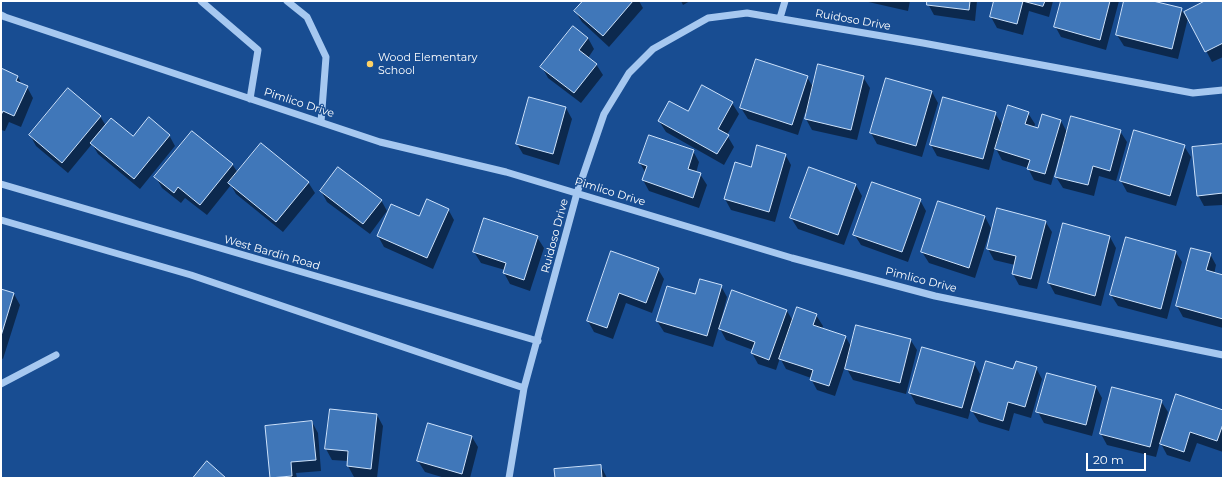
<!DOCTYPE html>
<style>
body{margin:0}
#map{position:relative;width:1224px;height:479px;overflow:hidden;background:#184d92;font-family:Montserrat,sans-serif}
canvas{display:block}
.frame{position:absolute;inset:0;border:2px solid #fff;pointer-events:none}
.scale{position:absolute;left:1086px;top:453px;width:60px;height:18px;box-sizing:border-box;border:2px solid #fff;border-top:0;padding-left:5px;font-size:12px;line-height:14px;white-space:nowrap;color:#fff;-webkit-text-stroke:3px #184d92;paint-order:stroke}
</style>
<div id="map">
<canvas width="1224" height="479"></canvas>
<div class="frame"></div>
<div class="scale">20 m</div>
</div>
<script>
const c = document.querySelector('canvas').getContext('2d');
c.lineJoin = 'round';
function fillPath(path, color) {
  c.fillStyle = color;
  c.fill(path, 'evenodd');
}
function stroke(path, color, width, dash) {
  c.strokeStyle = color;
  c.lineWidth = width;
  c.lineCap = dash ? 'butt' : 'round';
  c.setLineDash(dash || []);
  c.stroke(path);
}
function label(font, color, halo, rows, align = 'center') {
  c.font = font + ' Montserrat,sans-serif';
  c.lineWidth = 3;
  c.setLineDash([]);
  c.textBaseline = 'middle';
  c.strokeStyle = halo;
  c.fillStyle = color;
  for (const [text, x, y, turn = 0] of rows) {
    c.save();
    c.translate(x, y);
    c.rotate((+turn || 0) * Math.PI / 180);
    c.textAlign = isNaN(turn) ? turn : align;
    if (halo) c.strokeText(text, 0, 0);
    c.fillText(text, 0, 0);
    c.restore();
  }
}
fillPath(new Path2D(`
 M584,1h55l4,7 -34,39 -27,-25 -7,-11z
 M681,1h9l-7,4z
 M864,1h46l-2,10z
 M928,1h49l-2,20 -41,-6 -6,-11z
 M995,1h58l-4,16 -20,-6 -6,24 -26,-7 -6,-11z
 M1062,1h57l-13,49 -45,-13 -6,-11z
 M1125,1h23l33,8 6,9h1l-10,41 -54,-13 -7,-11z
 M1207,1h16v56l-11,5 -26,-50z
 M573,27l15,11 6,11 -6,9 8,6 7,11 -22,28 -33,-25 -6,-11z
 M1,69l17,8 4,8 5,2 6,11 -12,29 -12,-5 -4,9 -4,-1z
 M807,77l6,10 50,-10 7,11 -13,52 -45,-10 -6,-11 1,-5 -2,-1 -7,22 -50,-16 -7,-11z
 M932,92l6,11 -16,54 -45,-13 -6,-11z
 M732,103l7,11 -12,21 7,12 -10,18 -58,-33 -7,-11 29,-8z
 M566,108l6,11 -13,46 -36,-11 -6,-10z
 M995,113l8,13 25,-13 7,11 -1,4 4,1 23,-8 7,13 52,-3 7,11 -11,39 -17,-5 -5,20 -31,-8 -7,-11 8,-30h-2l-11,38 -17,-5 -6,-12 -26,-8 -7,-13 -6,23 -52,-14 -6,-11z
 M100,116l6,10 27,11 36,-2 6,11 -35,43 -42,-35 -6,-10 -24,29 -32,-27 -6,-11z
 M1223,145v60l-19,1 -6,-11z
 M1184,146l7,11 -15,49 -49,-14 -6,-11z
 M693,151l6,11 -3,11 4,1 7,11 -8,23 -50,-17 -6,-11 2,-8 -5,-9z
 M785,154l6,11 -16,57 -44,-12 -6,-11 26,-31z
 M232,164l6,9 70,9 7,11 -32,39 -47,-38 -5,-9 -24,30 -22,-17 -4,5 -19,-15 -6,-11z
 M809,168l47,17 6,11 -18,49 -46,-16 -7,-11z
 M321,191l60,9 6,11 -17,23 -43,-32z
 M920,200l6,11 -18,51 -47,-17 -7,-11z
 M938,202l47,15 6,11 -16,50 -46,-15 -7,-11z
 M448,209l6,11 -21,49 -49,-22 -6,-11 42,-19z
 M1045,221l7,11 -15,57 -18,-4 -6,-11 2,-9 -21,-5 -6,-11z
 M537,237l7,11 -14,43 -20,-7 -6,-11 1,-3 -24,-7 -7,-11z
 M1110,237l6,11 -15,58 -46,-12 -6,-11z
 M1175,251l7,11 -15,57 -49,-13 -7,-11z
 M612,252l46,17 6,10 -12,34 -26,-10 -13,36 -19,-7 -6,-11z
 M1210,254l6,11 -2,9 9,2v52l-40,-11 -6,-11z
 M721,286l6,11 -7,27h1l12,-32 54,19 6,10 23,-6 7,11 -1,3 23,7 7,12 58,-9 7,11 -11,44 -53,-14 -6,-11 2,-9h-2l-12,36 -18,-6 -6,-11v-1l-25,-9 -6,-11 -4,12 -18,-6 -6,-11 1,-3 -27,-10 -7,-13 -6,20 -49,-15 -7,-11 39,-25z
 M1,290l13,4 6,11 -17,54 -2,-1z
 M974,363l6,11 -12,45 -52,-15 -6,-11z
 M1036,368l6,11 -11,39 -17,-5 -5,18 -30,-9 -7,-11 42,-40z
 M1096,387l6,11 -10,38 -48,-13 -6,-11z
 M1161,401l7,11 -7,27h2l60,-28v41l-26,-9 -7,19 -23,-7 -7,-13 -4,15 -49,-12 -6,-11z
 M377,415l6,11 -6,52 -23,-1 -6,-11v-5l-16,-1 -6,-11z
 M312,422l6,11 3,38 -25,2 1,5h-26z
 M472,437l6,10 -8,31h-25l-20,-6 -7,-11z
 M601,466l6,12h-51z`), '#0007');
const building = new Path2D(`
 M583,1h50l-30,35 -29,-25z
 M927,1h43l-1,9 -42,-5z
 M994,1h29l-6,23 -27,-7z
 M1023,1h22l-2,5z
 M1061,1h49l-10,39 -46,-13z
 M1124,1h29l29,7 -10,41 -56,-14z
 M1205,1h18v42l-18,9 -21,-40z
 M573,26l15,12 -9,12 18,14 -23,29 -34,-26z
 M756,59l52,17 -16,49 -52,-17z
 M818,64l46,12 -13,54 -46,-11z
 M1,68l17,8 -2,5 12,5 -14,30 -11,-5 -2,4z
 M886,78l46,13 -16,55 -46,-13z
 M702,85l31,17 -15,27 11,6 -12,19 -59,-33 11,-20 19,10z
 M68,88l33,28 -39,47 -33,-28z
 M529,97l37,10 -13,47 -37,-10z
 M943,97l53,15 -13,47 -53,-14z
 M1008,105l21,7 -4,12 13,4 4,-14 19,6 -16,54 -18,-5 3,-9 -35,-11z
 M1071,116l50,14 -11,41 -17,-5 -5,19 -33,-8z
 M149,117l21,18 -36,44 -44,-36 21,-25 22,18z
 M1134,130l51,15 -15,51 -50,-15z
 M192,131l41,33 -33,41 -22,-18 -4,6 -20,-16z
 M649,135l45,15 -6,19 13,4 -8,25 -51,-18 5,-14 -8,-3z
 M261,143l48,39 -33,40 -48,-39z
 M1223,144v49l-26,3 -5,-49z
 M757,145l29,9 -17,58 -45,-13 11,-37 16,5z
 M338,167l44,33 -19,24 -43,-33z
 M809,167l47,17 -18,51 -48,-17z
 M872,182l49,17 -19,53 -49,-17z
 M427,199l22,10 -22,49 -50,-22 14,-32 28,12z
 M938,201l47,15 -16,52 -48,-16z
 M997,208l49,13 -15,58 -19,-5 4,-18 -29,-7z
 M484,218l54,18 -14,44 -21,-7 3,-10 -33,-11z
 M1063,223l47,13 -15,60 -47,-13z
 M1126,237l50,14 -15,58 -51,-14z
 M1191,248l20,5 -5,17 17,5v44l-47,-13z
 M611,251l48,17 -13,35 -27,-10 -12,35 -20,-7z
 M700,279l22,6 -15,51 -51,-15 11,-35 28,8z
 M1,289l13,4 -13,43z
 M732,290l55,20 -18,50 -18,-7 4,-11 -36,-13z
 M797,307l20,7 -4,11 33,11 -17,50 -19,-6 3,-10 -34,-11z
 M856,325l55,14 -11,44 -55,-14z
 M922,347l53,15 -13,46 -53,-15z
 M986,361l27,8 3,-8 21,6 -12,40 -17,-5 -5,19 -32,-10z
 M1047,373l49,13 -10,39 -50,-13z
 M1112,387l50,13 -12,47 -50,-13z
 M1176,394l47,16v14l-6,17 -27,-9 -6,20 -24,-8z
 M330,409l47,5 -6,55 -24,-3 1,-15 -23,-2z
 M312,421l4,39 -25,2 1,14 -22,2 -5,-52z
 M428,423l44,13 -10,38 -45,-13z
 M207,461l19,17h-33z
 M601,465l1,13h-47l-1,-9z`);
fillPath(building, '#4077b9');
stroke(building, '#cde2fb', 1);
stroke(new Path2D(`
 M201,1l57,49 -8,49
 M287,1l20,16 19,40 -5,65
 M1,15l4,2 375,125 126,30 286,86 143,38 288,59
 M780,18l5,-17
 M1,184l537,157
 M1,220l190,55 333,113
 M1,384l55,-29
 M509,478l15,-90 53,-195 27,-79 25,-41 24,-24 55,-31 39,-5 176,30 270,50 30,-3`), '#a6c8f0', 7);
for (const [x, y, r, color] of [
 [370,64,4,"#ffd265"]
]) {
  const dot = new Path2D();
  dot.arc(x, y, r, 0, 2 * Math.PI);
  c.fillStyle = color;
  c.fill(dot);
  stroke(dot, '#184d92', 1.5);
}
label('11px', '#fff', '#184d92', [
 ["Ruidoso Drive",853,20,10],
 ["Pimlico Drive",299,103,18],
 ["Pimlico Drive",610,192,17],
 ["Ruidoso Drive",555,236,-75],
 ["West Bardin Road",272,253,16],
 ["Pimlico Drive",921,280,14]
]);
label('11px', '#fff', '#184d92', [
 ["Wood Elementary",378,58],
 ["School",378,71]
], 'left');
</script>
